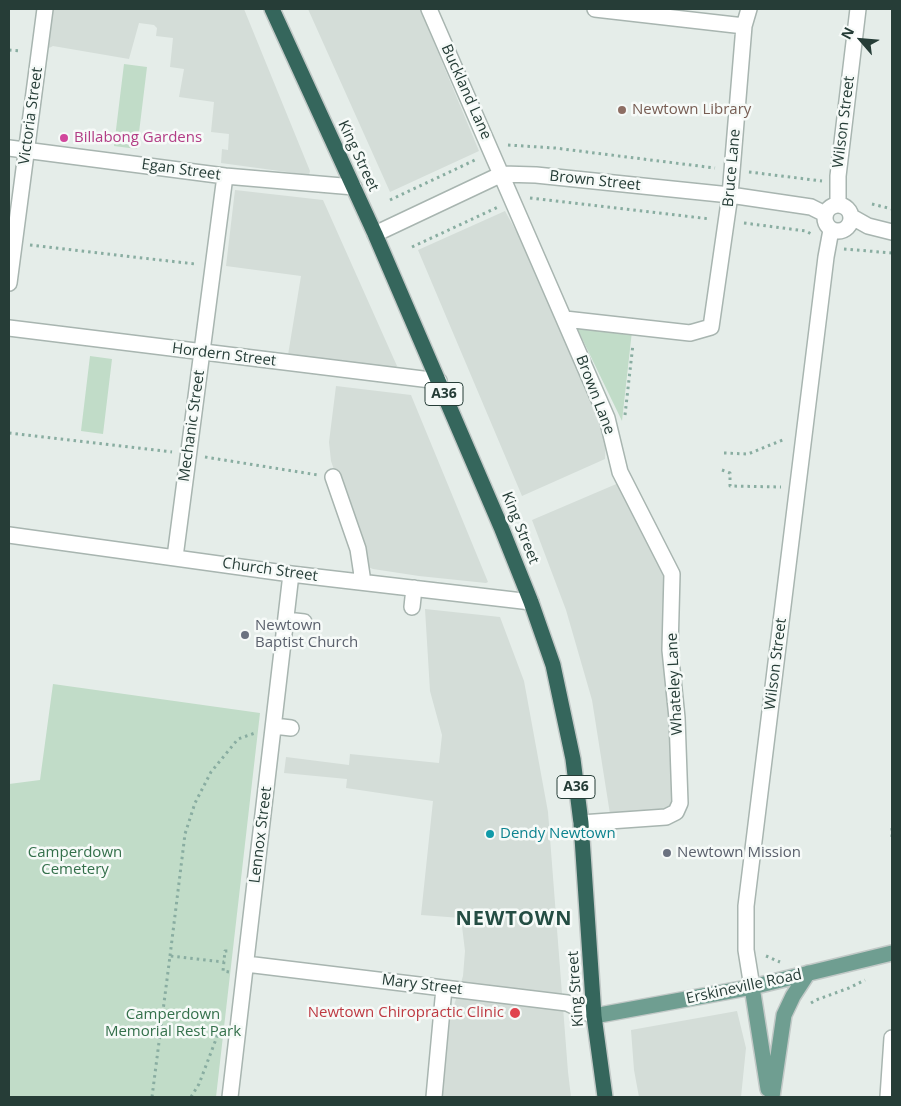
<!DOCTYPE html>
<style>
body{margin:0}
#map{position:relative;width:901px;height:1106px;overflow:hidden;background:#e5ede9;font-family:"Open Sans",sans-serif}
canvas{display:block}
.frame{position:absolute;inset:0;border:10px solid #263d37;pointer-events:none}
.north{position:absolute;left:836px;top:15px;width:50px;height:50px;-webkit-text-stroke:4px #f6faf8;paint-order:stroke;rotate:297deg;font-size:14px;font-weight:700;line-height:20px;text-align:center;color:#263d37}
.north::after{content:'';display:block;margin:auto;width:18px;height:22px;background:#263d37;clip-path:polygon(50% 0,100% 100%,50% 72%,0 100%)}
</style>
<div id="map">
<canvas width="901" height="1106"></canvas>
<div class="frame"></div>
<div class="north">N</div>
</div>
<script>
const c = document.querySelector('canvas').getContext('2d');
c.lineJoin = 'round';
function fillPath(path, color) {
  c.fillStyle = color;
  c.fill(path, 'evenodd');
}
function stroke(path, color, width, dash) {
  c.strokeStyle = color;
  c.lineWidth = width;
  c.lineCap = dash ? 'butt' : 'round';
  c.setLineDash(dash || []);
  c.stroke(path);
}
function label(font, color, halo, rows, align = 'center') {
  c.font = font + ' "Open Sans",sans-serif';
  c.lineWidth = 5;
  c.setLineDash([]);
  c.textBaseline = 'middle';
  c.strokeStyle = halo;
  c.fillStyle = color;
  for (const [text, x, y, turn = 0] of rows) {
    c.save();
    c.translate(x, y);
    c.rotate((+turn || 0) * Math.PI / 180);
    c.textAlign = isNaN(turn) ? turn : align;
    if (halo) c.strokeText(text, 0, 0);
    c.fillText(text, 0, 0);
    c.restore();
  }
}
fillPath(new Path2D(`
 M45,9h199l66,162 -1,4 -88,-12 1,-14 6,1 1,-16 -18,-2 3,-30 -35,-5 5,-28 -14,-2 3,-29 -17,-2 1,-8 -3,-3 -15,-2 -10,36 -76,-13 -14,7z
 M308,9h112l59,142 -89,41z
 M235,190l88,10 74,166 -2,2 -107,-13 13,-79 -75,-10z
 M505,211l60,108 42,99 -2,41 -83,37 -104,-246z
 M336,386l75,9 77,187 -2,1 -67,-7 -46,-7 -5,-2 -37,-106 -2,-19z
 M621,482l51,92 7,195 -8,42 -61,3 -18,-114 -26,-90 -34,-90z
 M425,609l75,8 24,64 24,131 20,260 3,25h-145l37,-121 2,-25 -4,-33 -40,-3 12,-114 -87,-13 1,-9 -63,-6 2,-16 63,8 1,-11 89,9 3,-28 -12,-44z
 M737,1011l9,37 -5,49h-102l-5,-27 -3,-40z`), '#d4ddd8');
fillPath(new Path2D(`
 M124,64l23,3 -10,82 -23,-3z
 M576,326l56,5 -10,90z
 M90,356l22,3 -9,75 -22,-3z
 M53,684l207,29 -44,384h-207v-313l31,-4z`), '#c1dcc8');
const minor = new Path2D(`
 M429,9l178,409 13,54 52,102 -2,76 7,68 3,85 -4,9 -10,5 -85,6
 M595,9l149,17
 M9,148l216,28 129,11
 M825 218a13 13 0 1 1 26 0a13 13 0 1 1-26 0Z
 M838,205v-29l20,-167
 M852,217l16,9 24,6
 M375,234l127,-60 34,1 194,20 81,12 14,7
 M9,283l36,-274
 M565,319l125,14 21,-6 19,-132 14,-169 5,-17
 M9,328l430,53
 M333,477l25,72 5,33
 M9,535l282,39 240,28
 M175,557l50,-381
 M412,607l2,-19
 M286,620l18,2
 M274,726l17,2
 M246,964l321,39 27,13
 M752,987l-6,-37v-44l80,-649 5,-27
 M230,1097l61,-523
 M434,1097l10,-109
 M888,1097l4,-59`);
const major = new Path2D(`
 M752,987l16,102
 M594,1016l158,-29 140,-34
 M772,1097l12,-82 9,-19 15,-23`);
const highway = new Path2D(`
 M272,9l103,225 126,293 30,75 22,63 20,94 8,64 13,193 11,81`);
stroke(minor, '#a8b5b0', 18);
stroke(major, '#c2c9c7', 18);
stroke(highway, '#c2c9c7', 18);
stroke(new Path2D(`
 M9,50l12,1
 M508,145l47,3 160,20
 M749,172l73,9
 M530,198l180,21
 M390,200l85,-40
 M872,204l20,5
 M744,223l62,8 7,4
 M30,245l165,19
 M412,247l86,-40
 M844,249l48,4
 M625,415l8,-71
 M9,433l163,19
 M724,453l24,1 37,-15
 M205,457l113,18
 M722,470l8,3v13l51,1
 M892,828v12
 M170,956l15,-122 10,-31 16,-31 27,-33 17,-6
 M766,956l14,6
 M229,972l-6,-1 2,-20h6
 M811,1003l5,-3 33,-12 16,-8
 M152,1097l18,-141 54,6
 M191,1097l8,-13 19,-50`), '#89ada1', 3, [2.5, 4]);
stroke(minor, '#fff', 15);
stroke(major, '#6f9e91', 15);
stroke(highway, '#35665c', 15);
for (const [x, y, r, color] of [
 [622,110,5,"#8d6e63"],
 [64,138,5,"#d1479c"],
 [245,635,5,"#6b7280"],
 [490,834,5,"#0f9aa8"],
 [667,853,5,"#6b7280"],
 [515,1013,6,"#e0444e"]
]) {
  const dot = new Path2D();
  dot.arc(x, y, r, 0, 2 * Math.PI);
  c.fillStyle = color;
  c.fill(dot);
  stroke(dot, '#f6faf8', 2);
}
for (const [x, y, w] of [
 [444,394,38],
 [576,787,38]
]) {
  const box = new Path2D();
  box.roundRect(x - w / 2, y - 11.5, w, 23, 4);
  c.fillStyle = '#f6faf8';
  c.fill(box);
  stroke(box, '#263d37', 1);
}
label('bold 14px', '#263d37', null, [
 ["A36",444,394],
 ["A36",576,787]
]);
label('15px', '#263d37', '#f6faf8', [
 ["Buckland Lane",466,92,66],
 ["Victoria Street",31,116,-82],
 ["Wilson Street",844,122,-83],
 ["King Street",358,156,65],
 ["Bruce Lane",732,168,-85],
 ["Egan Street",181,170,8],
 ["Brown Street",595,181,6],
 ["Hordern Street",224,355,7],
 ["Brown Lane",595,395,69],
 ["Mechanic Street",192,426,-82],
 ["King Street",520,528,68],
 ["Church Street",270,570,8],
 ["Wilson Street",776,664,-83],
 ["Whateley Lane",675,684,-93],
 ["Lennox Street",261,835,-83],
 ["Mary Street",422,985,7],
 ["Erskineville Road",744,987,-12],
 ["King Street",576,989,-94]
]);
label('15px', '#785e54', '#f6faf8', [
 ["Newtown Library",632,110]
], 'left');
label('15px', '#b23c85', '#f6faf8', [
 ["Billabong Gardens",74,138]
], 'left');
label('15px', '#5b616d', '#f6faf8', [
 ["Newtown",255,626],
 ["Baptist Church",255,643],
 ["Newtown Mission",677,853]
], 'left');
label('15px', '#0d838f', '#f6faf8', [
 ["Dendy Newtown",500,834]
], 'left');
label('15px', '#34704b', '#f6faf8', [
 ["Camperdown",75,853],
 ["Cemetery",75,870],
 ["Camperdown",173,1015],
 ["Memorial Rest Park",173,1032]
]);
label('15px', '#be3a42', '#f6faf8', [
 ["Newtown Chiropractic Clinic",504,1013]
], 'right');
c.letterSpacing = '1px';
label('bold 20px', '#244d43', '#f6faf8', [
 ["NEWTOWN",514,919]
]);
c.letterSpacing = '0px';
</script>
